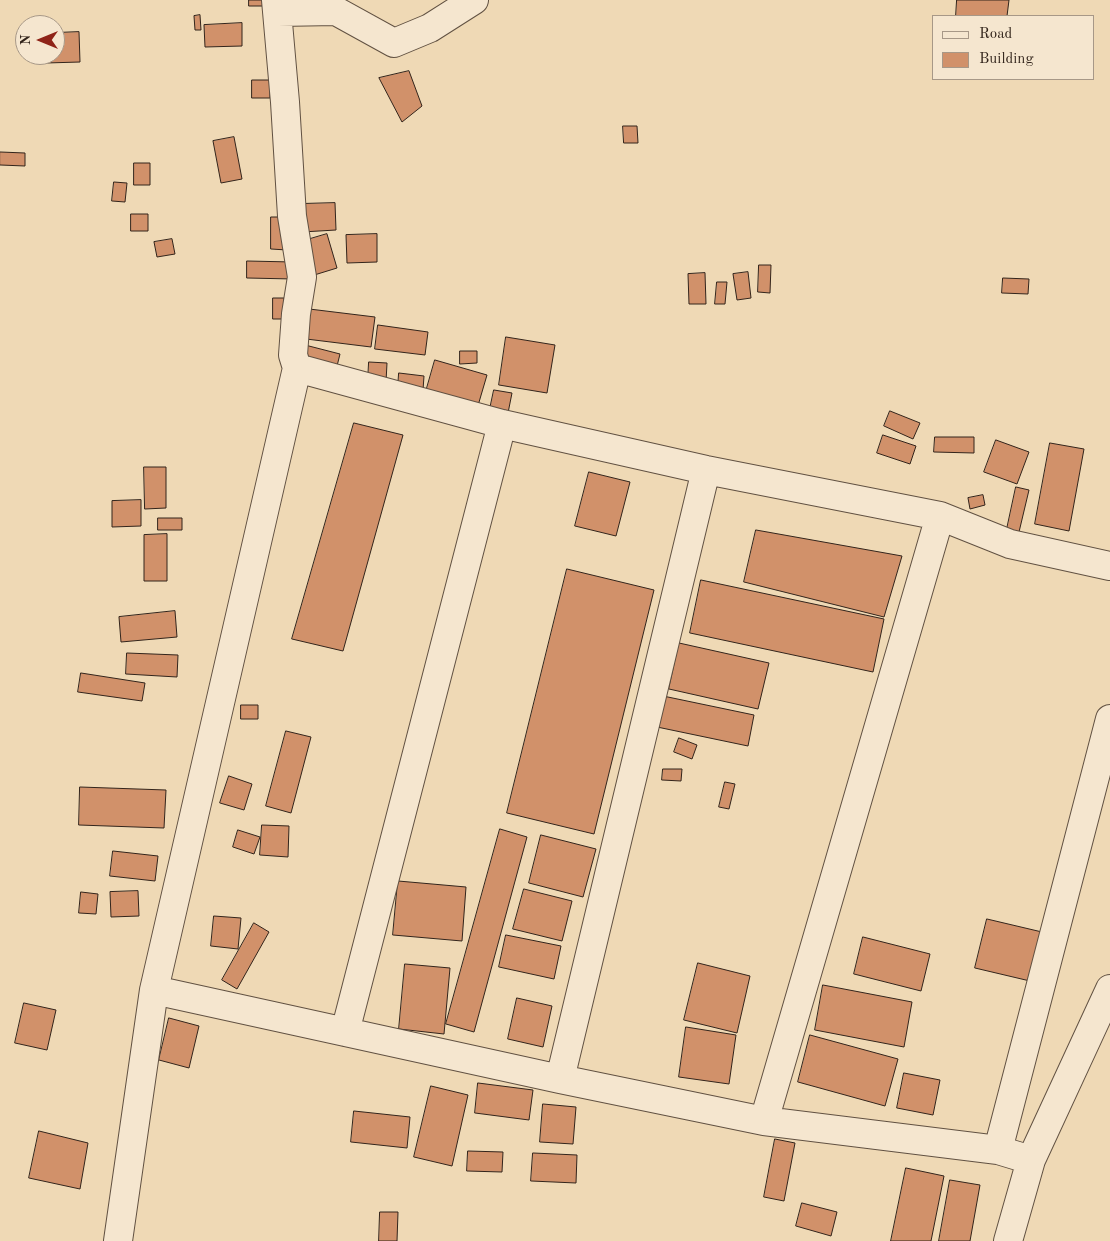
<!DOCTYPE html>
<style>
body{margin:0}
#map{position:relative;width:1110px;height:1241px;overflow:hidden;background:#efd9b5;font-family:"Old Standard TT",serif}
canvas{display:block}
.legend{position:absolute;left:932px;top:15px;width:162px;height:65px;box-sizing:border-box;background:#f5e6cf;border:1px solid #a79887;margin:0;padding:6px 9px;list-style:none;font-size:15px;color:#32241b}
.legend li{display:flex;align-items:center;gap:10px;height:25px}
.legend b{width:25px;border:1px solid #a79887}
.north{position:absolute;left:15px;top:15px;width:50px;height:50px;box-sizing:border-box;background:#f5e6cf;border:1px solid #a79887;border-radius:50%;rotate:270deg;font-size:14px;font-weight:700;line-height:20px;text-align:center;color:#32241b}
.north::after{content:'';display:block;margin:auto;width:18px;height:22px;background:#8f2418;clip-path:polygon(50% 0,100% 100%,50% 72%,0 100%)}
</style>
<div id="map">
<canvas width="1110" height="1241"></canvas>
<ul class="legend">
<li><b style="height:6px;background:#f5e6cf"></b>Road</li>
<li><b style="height:14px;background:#d1916a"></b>Building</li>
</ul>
<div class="north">N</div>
</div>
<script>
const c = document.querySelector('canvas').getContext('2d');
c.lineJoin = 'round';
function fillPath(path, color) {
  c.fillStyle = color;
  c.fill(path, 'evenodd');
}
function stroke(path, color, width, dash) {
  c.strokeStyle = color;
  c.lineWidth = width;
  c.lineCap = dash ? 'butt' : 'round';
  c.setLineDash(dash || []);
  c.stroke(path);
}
const building = new Path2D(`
 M249,0h16v6h-16z
 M957,0h52l-2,16h-51z
 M200,15l1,15h-6l-1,-14z
 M242,23v23l-37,1 -1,-22z
 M79,32l1,30 -34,1v-8h9v-22z
 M409,71l13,35 -20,16 -23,-44z
 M252,80h18v18h-18z
 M623,126h14l1,17h-14z
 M234,137l8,42 -21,4 -8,-42z
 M0,152l25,1v13l-25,-1z
 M134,163h16v22h-16z
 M114,182l13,1 -2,19 -13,-1z
 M335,203l1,27 -34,2 -2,-28z
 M131,214h17v17h-17z
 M271,217h17l-1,33 -16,-1z
 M327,234l10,34 -26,8 -11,-34z
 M377,234v28l-30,1 -1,-28z
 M172,239l3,15 -18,3 -3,-15z
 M247,261l46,1v17l-46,-1z
 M759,265h12l-1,28 -12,-1z
 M748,272l3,26 -14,2 -4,-26z
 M705,273l1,31h-17l-1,-30z
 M1003,278l26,1 -1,15 -26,-1z
 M717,282h10l-2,22h-10z
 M273,298h11v21h-11z
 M301,308l74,9 -4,30 -73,-9z
 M378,325l50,7 -3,23 -50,-6z
 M506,337l49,8 -8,48 -48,-8z
 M305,345l35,9 -5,20 -35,-8z
 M460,351h17v12l-17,1z
 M435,360l52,15 -10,34 -52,-14z
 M369,362l18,1 -1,19 -18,-1z
 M399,373l25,3 -1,14 -25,-2z
 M494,390l18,3 -4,20 -18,-4z
 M890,411l30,12 -7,16 -29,-13z
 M354,423l49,12 -60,216 -51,-12z
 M883,435l33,11 -6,18 -33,-11z
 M935,437h39v16l-40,-1z
 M996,440l33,12 -12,32 -33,-12z
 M1050,443l34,6 -15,82 -34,-7z
 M144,467h22v41l-21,1z
 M589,472l41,10 -14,54 -41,-10z
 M1016,487l13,3 -10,42 -12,-3z
 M983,495l2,10 -15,4 -2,-11z
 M141,500v26l-29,1v-26z
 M158,518h24v12h-24z
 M756,530l146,26 -18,61 -140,-35z
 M167,534v47h-23v-46z
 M567,569l87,21 -60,244 -87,-21z
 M701,580l183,39 -11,53 -183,-39z
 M175,611l2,26 -56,5 -2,-25z
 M679,643l90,20 -11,46 -89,-20z
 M127,653l51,2 -1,22 -51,-3z
 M81,673l64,10 -3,18 -64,-9z
 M663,696l91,19 -6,31 -91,-19z
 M241,705h17v14h-17z
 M286,731l25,6 -20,76 -25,-7z
 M679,738l18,7 -5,14 -18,-7z
 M663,769h19l-1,12 -19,-1z
 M229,776l23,8 -8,26 -24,-7z
 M725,782l10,2 -6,25 -10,-2z
 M80,787l86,3 -2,38 -85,-3z
 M262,825l27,1 -1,31 -28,-2z
 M500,829l27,8 -53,195 -28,-8z
 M238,830l22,7 -6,17 -21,-7z
 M541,835l55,14 -13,48 -54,-14z
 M113,851l45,5 -3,25 -45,-5z
 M398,881l68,6 -4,54 -69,-6z
 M524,889l48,12 -10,40 -49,-12z
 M138,891l1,25 -28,1 -1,-25z
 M81,892l17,2 -2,20 -17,-1z
 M214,916l27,2 -3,31 -27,-3z
 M987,919l55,13 -12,49 -55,-13z
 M254,923l15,9 -32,57 -15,-9z
 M506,935l55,11 -7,33 -55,-12z
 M863,937l67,17 -9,37 -67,-17z
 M698,963l52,13 -13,57 -53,-13z
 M405,964l45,4 -6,66 -45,-5z
 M823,985l89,17 -8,45 -89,-17z
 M517,998l35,8 -9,41 -35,-8z
 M24,1003l32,7 -9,40 -32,-7z
 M169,1018l30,8 -10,42 -30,-8z
 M686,1027l50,8 -7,49 -50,-7z
 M810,1035l88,24 -13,47 -87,-24z
 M904,1073l36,7 -7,35 -36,-7z
 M478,1083l55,7 -4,30 -54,-7z
 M431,1086l37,9 -16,71 -38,-9z
 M543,1104l33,3 -3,37 -33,-2z
 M354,1111l56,6 -3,31 -56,-6z
 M39,1131l49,12 -8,46 -51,-11z
 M775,1139l20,4 -11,58 -20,-4z
 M468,1151l35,1 -1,20 -35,-1z
 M533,1153l44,2 -1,28 -45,-2z
 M906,1168l38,8 -13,65h-40z
 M950,1180l30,5 -10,56h-31z
 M802,1203l35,9 -6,24 -35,-10z
 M380,1212h18l-1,29h-18z`);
fillPath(building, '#d1916a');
stroke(building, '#32241b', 1);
const minor = new Path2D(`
 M276,0l9,102 7,114 10,61 -6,37 -3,41 4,13
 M278,12l58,-1 58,32 36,-15 44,-28
 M940,516l70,28 100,22
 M345,1032l157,-608
 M560,1079l146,-609
 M764,1121l234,29 33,10 -23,81
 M998,1150l112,-431
 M1031,1160l79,-171
 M118,1241l36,-251 143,-622 205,56 204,46 234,46 -176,605 -204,-42 -406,-89`);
stroke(minor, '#615142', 30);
stroke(minor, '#f5e6cf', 28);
</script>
